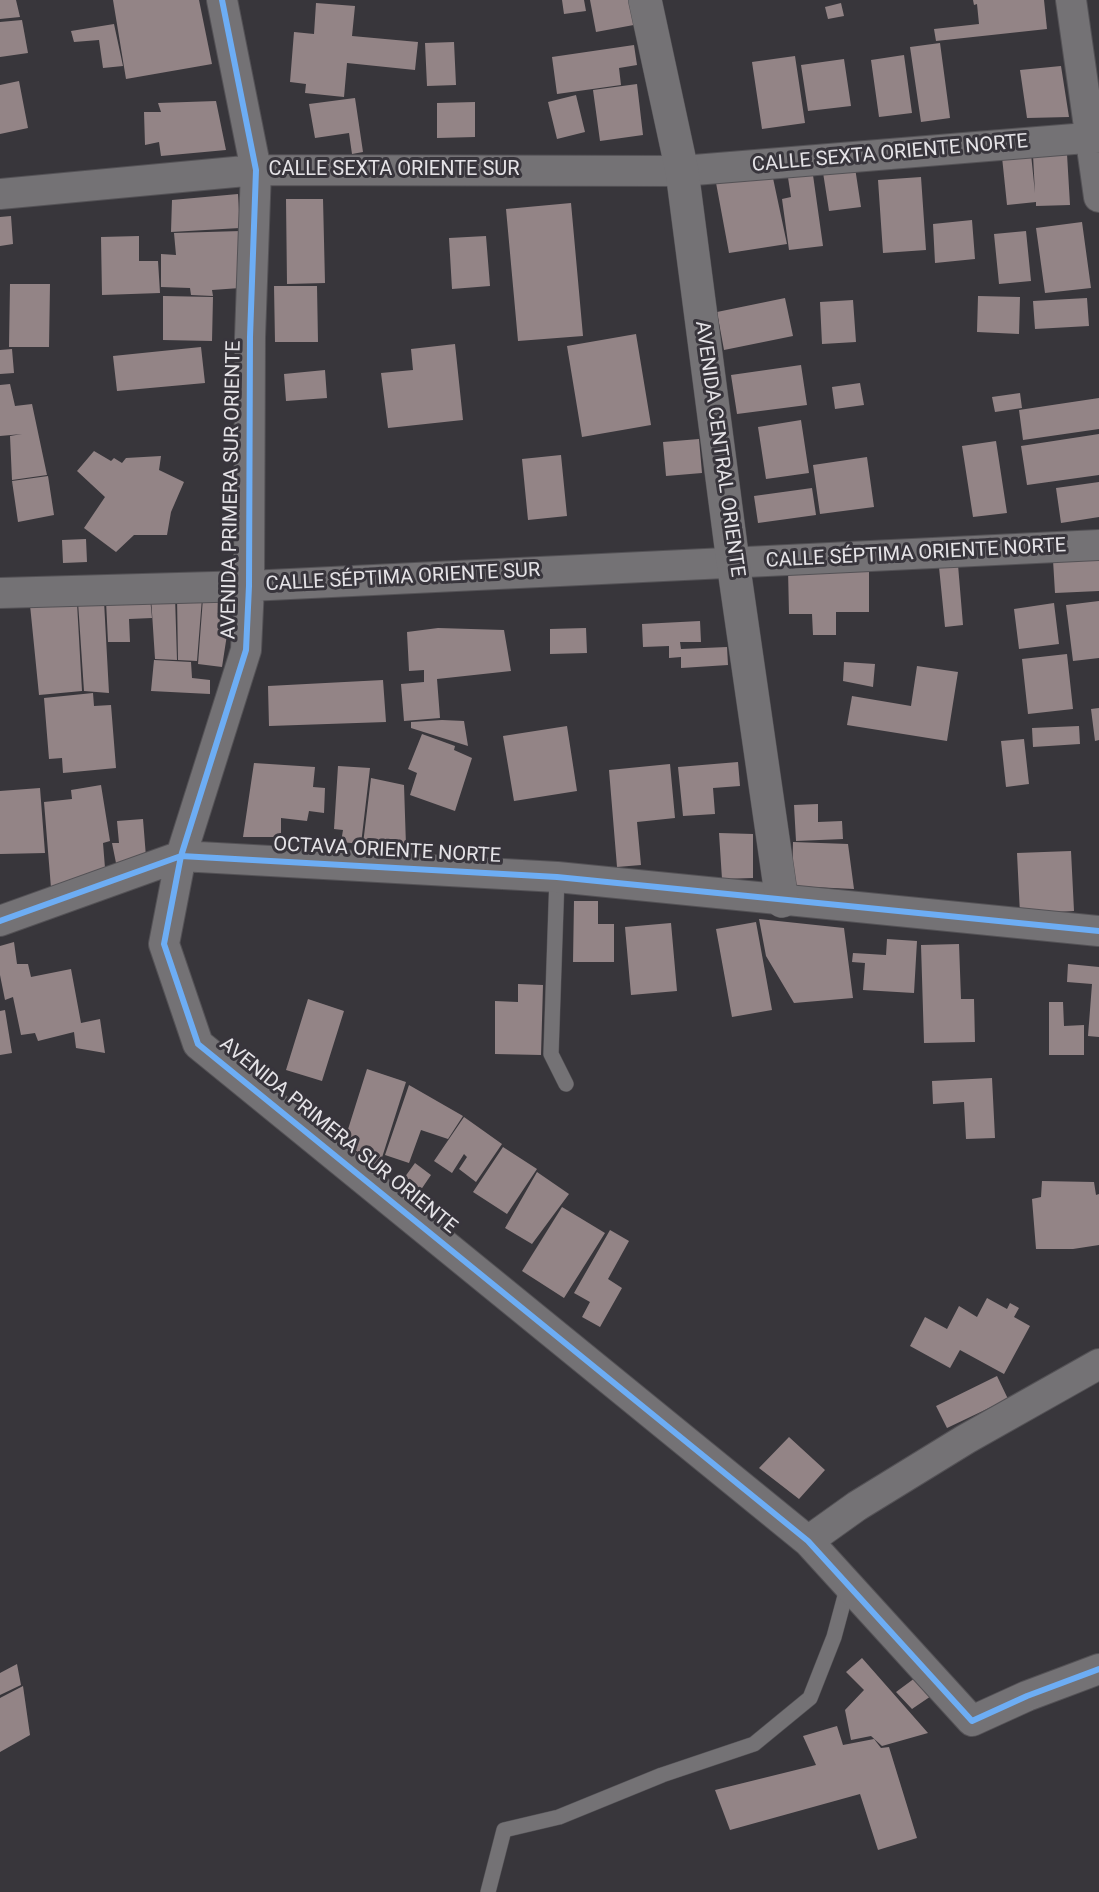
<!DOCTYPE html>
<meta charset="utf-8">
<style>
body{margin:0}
canvas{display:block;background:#38363b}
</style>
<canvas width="1099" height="1892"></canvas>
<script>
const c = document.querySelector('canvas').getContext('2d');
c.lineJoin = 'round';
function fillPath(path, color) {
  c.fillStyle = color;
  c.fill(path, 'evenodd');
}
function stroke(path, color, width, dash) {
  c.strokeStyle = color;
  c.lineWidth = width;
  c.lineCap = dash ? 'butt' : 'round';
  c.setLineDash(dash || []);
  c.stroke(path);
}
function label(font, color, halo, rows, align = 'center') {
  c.font = font + ' Roboto,sans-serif';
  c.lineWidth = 6;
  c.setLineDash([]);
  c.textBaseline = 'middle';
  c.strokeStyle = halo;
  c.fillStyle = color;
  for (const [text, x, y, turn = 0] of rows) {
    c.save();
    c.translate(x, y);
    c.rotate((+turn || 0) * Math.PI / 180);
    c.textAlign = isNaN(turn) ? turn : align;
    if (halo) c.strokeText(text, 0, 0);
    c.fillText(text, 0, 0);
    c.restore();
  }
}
fillPath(new Path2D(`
 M0,0h16l4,17 -20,2z
 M113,0h86l13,64 -86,15z
 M562,0h22l2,11 -22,3z
 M590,0h45l4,24 -43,8z
 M973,0h71l3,29 -111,12 -2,-12 45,-5 -2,-20 -3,1z
 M316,3l39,3 -3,30 66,6 -3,28 -68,-7 -3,34 -39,-4 1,-9 -16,-2 4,-50 20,2z
 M841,3l3,13 -16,3 -3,-12z
 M22,20l6,33 -28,4v-35z
 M114,24l9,42 -20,2 -4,-28 -25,2 -3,-11z
 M454,42l2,43 -29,1 -2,-43z
 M940,43l10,75 -29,4 -11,-75z
 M634,45l3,20 -18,3 2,17 -64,9 -5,-37z
 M904,55l8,58 -33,4 -8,-57z
 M795,56l10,67 -43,6 -10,-67z
 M844,59l7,47 -43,5 -7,-46z
 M1061,66l8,51 -42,1 -7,-48z
 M19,81l9,47 -28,6v-49z
 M637,84l6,51 -43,6 -7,-51z
 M576,95l9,37 -28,7 -9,-37z
 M355,98l8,54 -11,2 -3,-21 -34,5 -6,-34z
 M216,101l10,49 -65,6 -2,-14 -14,3 -1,-33h17l-3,-9z
 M475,102v35l-38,1v-35z
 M1031,154l4,39 -2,-38 34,-1 3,51 -34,1v-4l-29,3 -5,-48z
 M854,161l7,46 -32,4 -7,-45z
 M770,164l17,80 -58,9 -15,-81z
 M812,168l11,78 -34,4 -7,-51 9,-2 -4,-26z
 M921,177l5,73 -43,3 -5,-73z
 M238,194l2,34 -69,4 1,-32z
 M286,199h37l2,84 -38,1z
 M571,203l12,133 -65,5 -12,-132z
 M11,216l2,28 -13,2v-29z
 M972,220l3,39 -40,4 -2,-39z
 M1082,222l9,66 -46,5 -9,-65z
 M241,231l-1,57 -28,2 1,6 -22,-1 -1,-7 -29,-1v-33l15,1 -2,-22z
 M1026,231l5,50 -32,3 -5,-50z
 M139,236v25h19l2,32 -58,2 -1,-58z
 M486,236l4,50 -38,3 -3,-51z
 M10,284h40l-1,63h-40z
 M274,286h43l1,56h-43z
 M163,296l50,1 -1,44 -49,-1z
 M978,296l42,1 -1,37 -42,-2z
 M785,298l8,38 -69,14 -7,-38z
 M1087,298l2,28 -54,3 -2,-28z
 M853,300l3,42 -34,2 -2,-42z
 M636,334l15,91 -69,12 -15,-91z
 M455,344l8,76 -75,8 -7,-55 32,-3 -2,-21z
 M201,347l4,36 -88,8 -4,-35z
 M12,349l2,24 -14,1v-24z
 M801,365l6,40 -70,9 -6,-39z
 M325,370l2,28 -41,3 -2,-27z
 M860,383l4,22 -29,4 -3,-22z
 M10,384l5,22 17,-2 15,71 -35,5 -2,-44 12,-2 -22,2v-51z
 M1020,393l2,15 -27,4 -3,-15z
 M1099,398v31l-76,11 -4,-30z
 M801,420l8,53 -43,6 -8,-52z
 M1099,434v41l-72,10 -6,-39z
 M699,439l3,34 -36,3 -3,-34z
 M996,441l11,72 -34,4 -11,-71z
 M94,451l17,10 3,-3 8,5 4,-5 35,-2 -2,14 25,12 -13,30 -4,23h-33l-18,17 -32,-24 21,-31 -28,-26z
 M561,455l6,61 -39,4 -6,-61z
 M867,457l7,50 -54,7 -7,-49z
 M48,476l6,39 -36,7 -6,-41z
 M1099,482v35l-38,6 -5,-35z
 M812,488l4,27 -58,8 -4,-27z
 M86,539l1,23 -24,1 -1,-23z
 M1099,558v33l-44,2 -2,-33z
 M958,565l5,60 -18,2 -6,-60z
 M788,569h81v43h-33v23h-23l-1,-21h-23z
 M175,596l2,64 -22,-1 -4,-62z
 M177,596l25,2 -5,63 -19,-1z
 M150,597l2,21 -23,1 1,23h-22l-2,-41z
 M203,598l20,1 -4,27 9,2 -6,39 -24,-3z
 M104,601l5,92 -25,-2 -6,-89z
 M1099,601v57l-26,3 -7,-56z
 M77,603l5,88 -43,4 -9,-90z
 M1054,603l5,41 -40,5 -5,-40z
 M700,621l1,21h-21l1,7 46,-2 1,18 -47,3v-11l-12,1v-12l-26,1 -1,-23z
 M438,628l66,2 7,41 -74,8 3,39 -36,3 -3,-37 23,-2v-12l-15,1 -2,-39z
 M586,628l1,25 -37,1v-25z
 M1067,654l6,55 -45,5 -6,-55z
 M154,660l37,2 1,16 18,2v14l-59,-3z
 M844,662l31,2 -2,23 -30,-6z
 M917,666l41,6 -11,69 -100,-16 5,-29 59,10z
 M383,680l3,42 -117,4 -1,-40z
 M93,693l1,13 17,-1 5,63 -53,5 -1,-15 -13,1 -5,-61z
 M1099,708v32l-4,1 -4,-32z
 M442,720l22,1 4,25 -57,-18v-6z
 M567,726l10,65 -63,10 -11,-65z
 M1079,726l1,18 -47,3 -1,-19z
 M422,734l33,12 -1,4 18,8 -17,53 -45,-16 7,-22 -9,-4z
 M1024,739l5,45 -23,3 -5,-46z
 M738,762l2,24 -27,2 2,26 -32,2 -5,-49z
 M254,763l61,4 -2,20 12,1 -1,25 -15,-2 -2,10 -26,-3v19h-38z
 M670,764l5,54 -38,4 4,43 -24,2 -8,-97z
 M338,766l32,2 -9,76 -20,-2 2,-12 -9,-1z
 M371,778l33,7 2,61 -43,-2z
 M101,785l9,56 -7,2 2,25 -54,20 -7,-86 28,-3 -1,-9z
 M40,788l5,65 -45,1v-63z
 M818,804v18l24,-1 1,18 -47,2 -2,-36z
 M143,819l3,38 -30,6 -4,-20h7l-2,-22z
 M719,833l34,1v44l-31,1z
 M793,842l55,2 6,45 -62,-3z
 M1071,851l3,60 -54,3 -3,-61z
 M574,901h24v23h16v38h-41z
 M759,919l85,9 9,70 -59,5 -28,-47z
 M756,922l16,88 -40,7 -16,-88z
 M671,923l6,68 -46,4 -6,-68z
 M887,939l30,2 -3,52 -51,-3 2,-27 -13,-1 1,-9 33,2z
 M14,942l3,22h11l3,13 40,-8 10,54 19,-4 5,34 -29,-5 -2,-16 -36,9 -3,-8 -14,2 -8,-38 -8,3 -5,-25v-29z
 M959,944l2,55h13l1,43 -51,1 -3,-98z
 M1068,964l31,3v70l-11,-1 4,-52 -25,-2z
 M518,984l25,1 -2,70 -46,-1v-53l23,1z
 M308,999l36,12 -22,70 -36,-11z
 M1049,1002h14l1,24 20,-1v30h-35z
 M5,1010l7,43 -12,2v-44z
 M367,1069l39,13 -27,85 -35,-25z
 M992,1078l3,60 -29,1 -2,-37 -31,2 -1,-23z
 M409,1085l54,31 -15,23 -27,-9 -12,33 -24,-8z
 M464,1117l38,27 -26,38 -17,-13 8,-12 -3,-3 -12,19 -18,-12z
 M503,1147l34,22 -30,45 -34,-22z
 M415,1163l16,12 -15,22 -17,-12z
 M537,1172l32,22 -37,50 -27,-16z
 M1042,1181l52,1 2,13 3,-1v51l-26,4h-37l-4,-50 9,-2z
 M562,1207l43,26 -41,65 -42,-27z
 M610,1230l19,11 -21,38 14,9 -22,39 -18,-10 8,-15 -16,-9z
 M987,1298l20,11 3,-6 9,5 -5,9 16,9 -26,48 -44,-24 -10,18 -40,-22 15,-29 22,12 12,-23 18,11z
 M997,1376l11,23 -61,29 -11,-22z
 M789,1437l36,33 -26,29 -40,-31z
 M862,1658l66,75 -46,13 -11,-10 -20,4 -6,-30 19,-20 -18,-18z
 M17,1664l4,21 -21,10v-22z
 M919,1675l15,19 -22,15 -16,-17z
 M23,1686l7,49 -30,17v-54z
 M837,1726l6,19 31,-6 7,9 8,-1 28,91 -39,12 -18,-56 -130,36 -15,-40 101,-25 -13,-29z`), '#938486');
const service = new Path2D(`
 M557,877l-6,177 15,30
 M488,1892l16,-62 55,-13 103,-42 92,-31 56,-46 24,-61 14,-52`);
const minor = new Path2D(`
 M222,0l34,170 -6,167 -1,249 -3,64 -65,206 -17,88 34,100 610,497 164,180 55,-25 72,-27
 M1071,0l28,197
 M0,194l256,-24 426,1 417,-34
 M0,593l249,-7 850,-41
 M0,921l181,-65 376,21 542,54
 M808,1541l49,-35 109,-67 133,-75`);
const tertiary = new Path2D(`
 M645,0l37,171 51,391 49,339`);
stroke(service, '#545256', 16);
stroke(minor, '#545256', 32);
stroke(tertiary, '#545256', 34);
stroke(service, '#747275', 15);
stroke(minor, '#747275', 30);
stroke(tertiary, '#747275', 33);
stroke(new Path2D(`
 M222,0l34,170 -6,167 -1,249 -3,64 -65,206 -17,88 34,100 610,497 164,180 55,-25 72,-27
 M0,921l181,-65 376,21 542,54`), '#6dadf4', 6);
label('20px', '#e5e3e7', '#38353c', [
 ["CALLE SEXTA ORIENTE NORTE",890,154,-5],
 ["CALLE SEXTA ORIENTE SUR",394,170],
 ["AVENIDA CENTRAL ORIENTE",719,449,82],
 ["AVENIDA PRIMERA SUR ORIENTE",232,490,-89],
 ["CALLE SÉPTIMA ORIENTE NORTE",916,554,-3],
 ["CALLE SÉPTIMA ORIENTE SUR",403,578,-3],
 ["OCTAVA ORIENTE NORTE",387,851,3],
 ["AVENIDA PRIMERA SUR ORIENTE",338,1136,39]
]);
</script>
